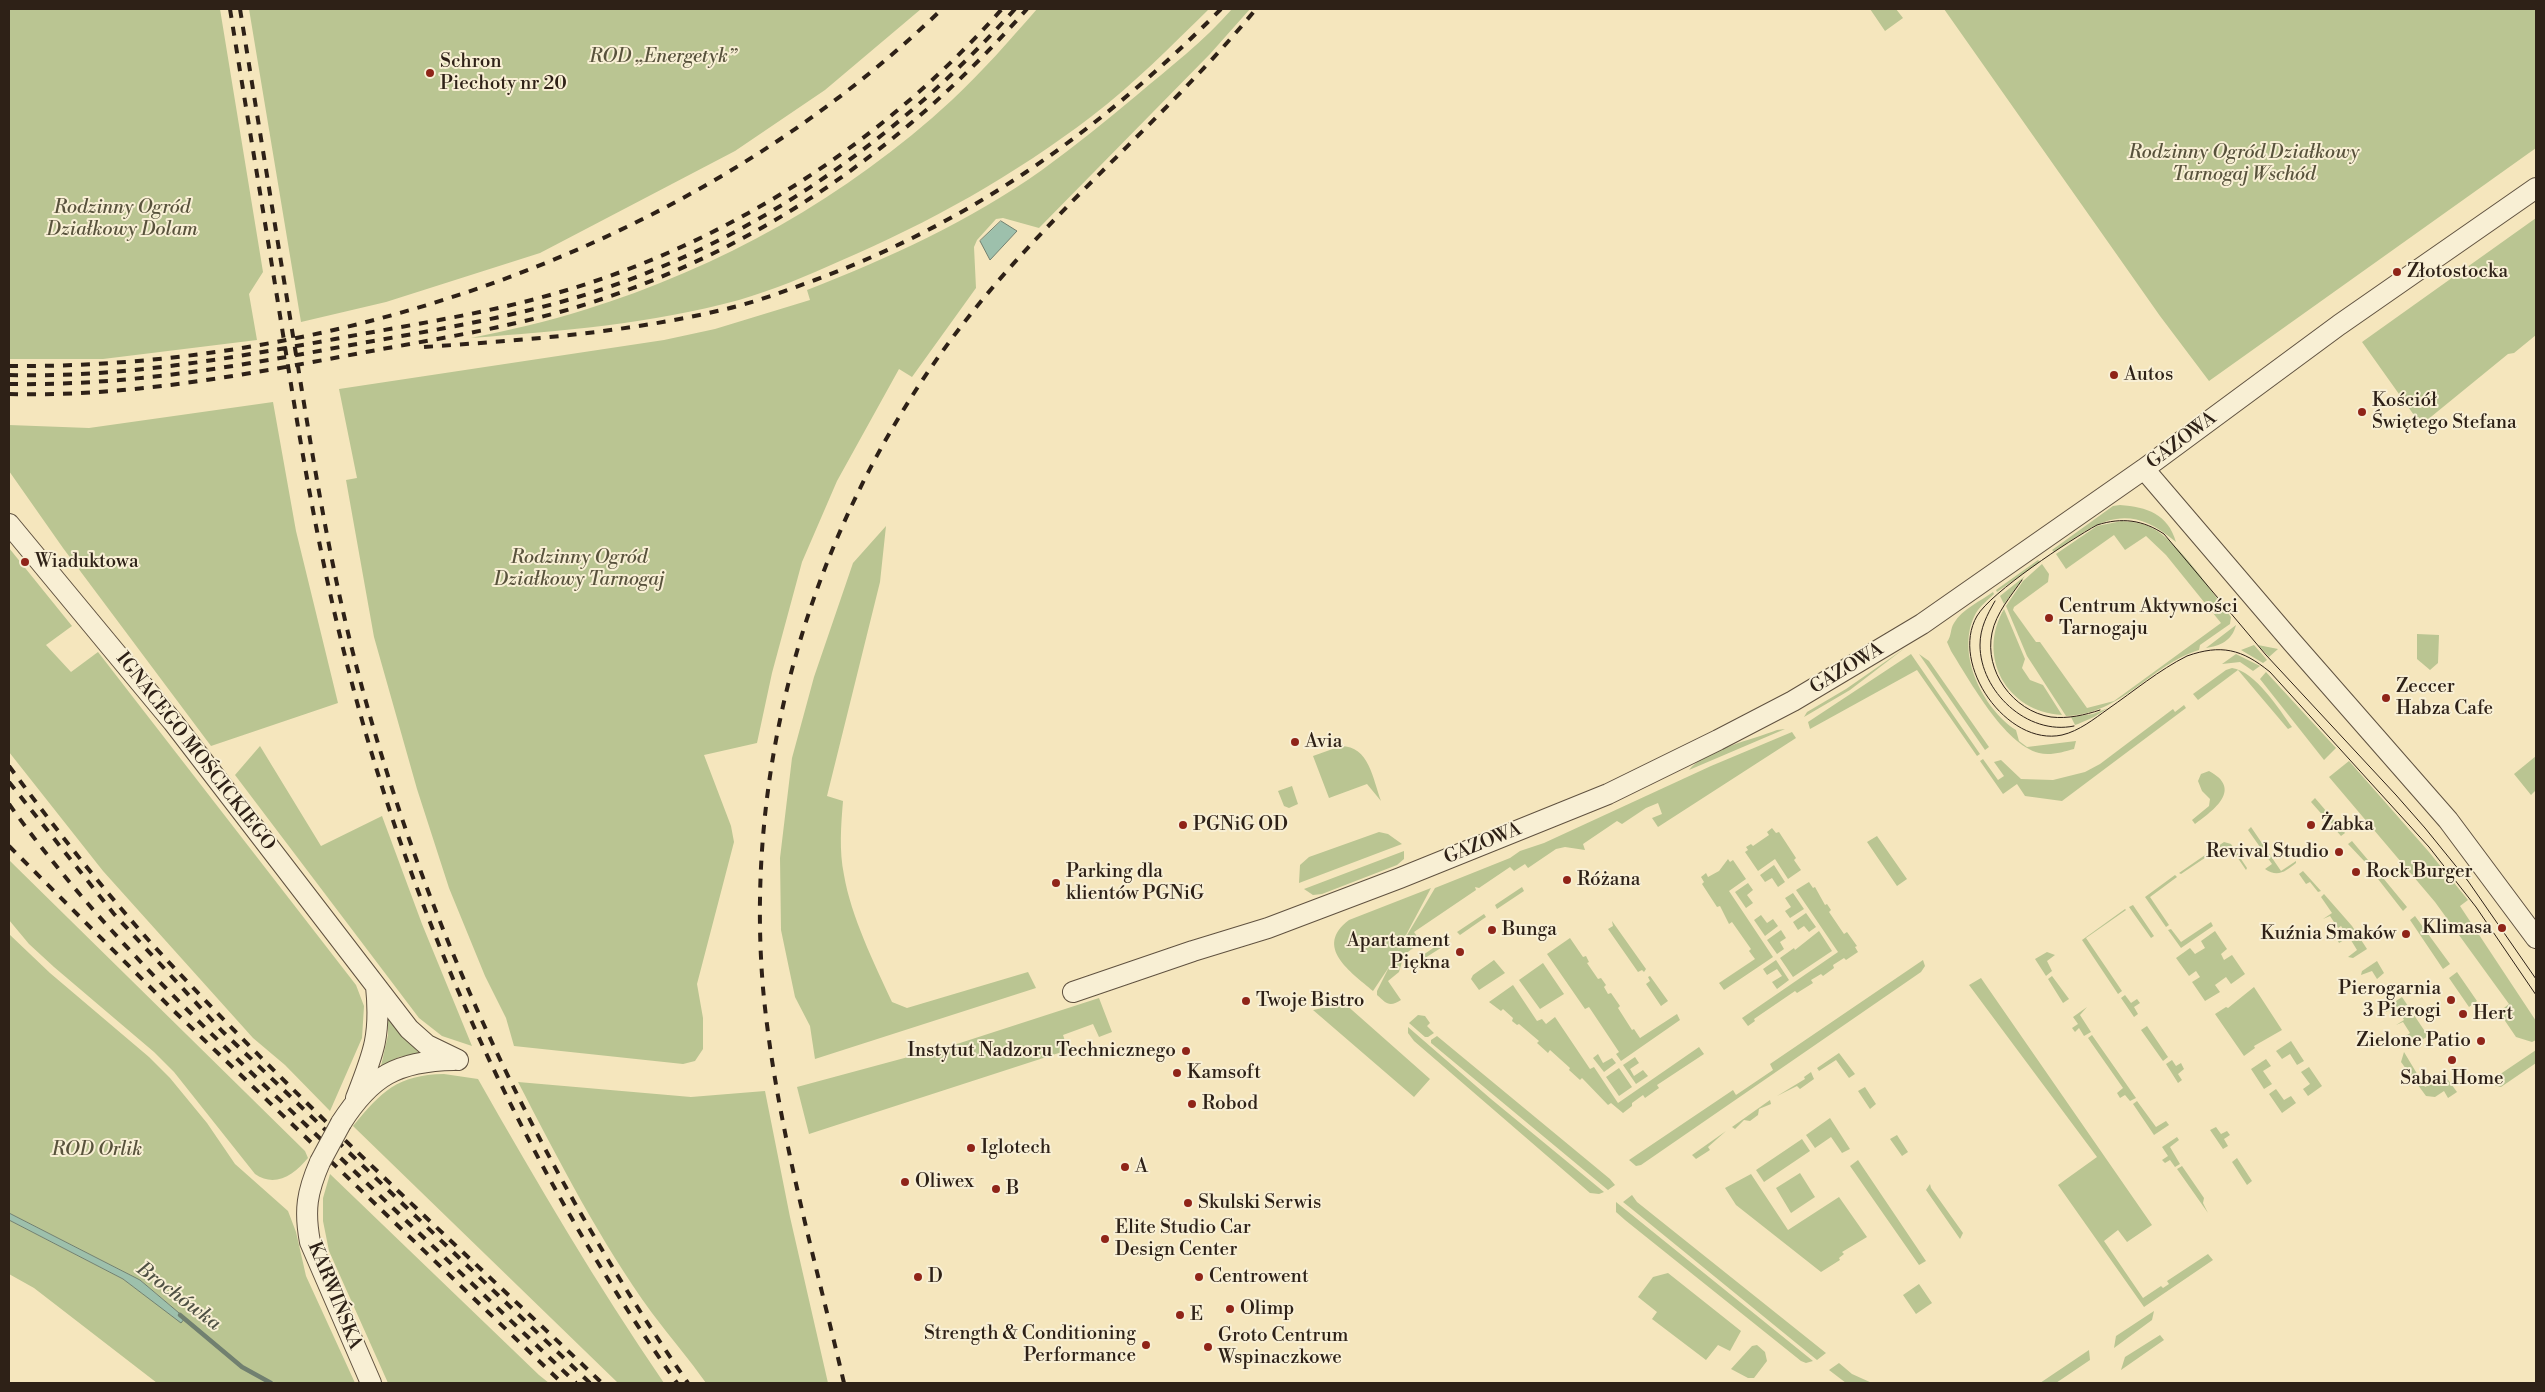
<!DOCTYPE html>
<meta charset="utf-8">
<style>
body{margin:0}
#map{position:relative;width:2545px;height:1392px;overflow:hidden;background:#f5e6bd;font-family:"Libre Bodoni",serif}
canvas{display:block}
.frame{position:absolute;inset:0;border:10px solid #2e2117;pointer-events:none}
</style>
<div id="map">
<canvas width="2545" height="1392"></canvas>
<div class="frame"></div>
</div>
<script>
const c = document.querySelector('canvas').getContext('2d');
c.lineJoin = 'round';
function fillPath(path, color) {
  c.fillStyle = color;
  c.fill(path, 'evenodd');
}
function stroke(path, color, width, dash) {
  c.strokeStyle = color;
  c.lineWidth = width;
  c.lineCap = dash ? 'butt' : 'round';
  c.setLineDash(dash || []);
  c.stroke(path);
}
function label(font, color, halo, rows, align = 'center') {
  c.font = font + ' "Libre Bodoni",serif';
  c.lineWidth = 4;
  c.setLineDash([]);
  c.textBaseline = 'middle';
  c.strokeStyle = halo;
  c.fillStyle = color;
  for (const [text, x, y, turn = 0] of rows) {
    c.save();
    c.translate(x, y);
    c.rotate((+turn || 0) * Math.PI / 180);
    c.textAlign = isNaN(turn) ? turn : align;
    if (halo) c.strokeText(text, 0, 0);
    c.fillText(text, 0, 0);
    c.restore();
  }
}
fillPath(new Path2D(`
 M9,9h211l43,263 -14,22 8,46 -154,19h-94z
 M249,9h672l-96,81 -90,61 -195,102 -154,49 -85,20z
 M1037,9h172c-38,37 -75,75 -117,107 -77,59 -163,107 -252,145 -33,15 -67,29 -101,39 -88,24 -178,31 -268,38 38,-8 76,-16 113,-28 136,-42 263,-113 368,-210 30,-28 58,-60 85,-91z
 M1232,9h18l-40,45 -171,174 -36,-10 -7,1 -19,21 -3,7 2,41 -64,89 -13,-8 -62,112 -35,81 -30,111 -15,70 -53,12 27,71 3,16 -37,142 6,34v31l-8,12 -12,3 -169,-18 -8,-28 -21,-42 -36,-88 -32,-99 -43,-152 -28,-157 11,-2 -18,-89 325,-49 51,-11 95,-29 -3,-10c82,-32 163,-69 235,-120 33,-24 64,-49 95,-75 32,-27 67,-54 95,-86z
 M1870,9h26l7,9 -18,13z
 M1944,9h592v139l-327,233 -49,-65z
 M2536,218v117l-22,18 -6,1 -87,71 -59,-83z
 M273,402l23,129 42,172 -127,43 -148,-198 -54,-77v-46l80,3z
 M2120,505c27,2 48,9 56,37 -49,-42 -76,-22 -122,10l-2,-2 61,-44z
 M2122,521c11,1 21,2 30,7 26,13 60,64 79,89l-1,7 -30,21 -1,5c-49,15 -76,64 -133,66l-39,-60 -21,-50 17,-25 19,-17 7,10 -1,8 -34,25 -1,3 23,32h4l47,66 27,-7 107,-78 -55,-68 -20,-19 -21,14 -11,-15 -48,34 -10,-15 41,-28z
 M886,526l-6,56 -53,214 16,5c-2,25 -4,49 1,74 7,41 30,88 48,127l15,6 121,-36 8,16 -221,71 -5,-33 -15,-29 -14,-67 -1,-72 12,-100 22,-81 39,-114z
 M9,548l63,78 -26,19 25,27 27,-20 258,333 8,21 -2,32 -32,73 -45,-46 -32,-27 -150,-167 -94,-119z
 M2038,560l2,2 -43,30 -1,-2z
 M2025,576l-21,28 -4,-8z
 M1993,592l1,2c-6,6 -14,12 -18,19 -22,39 7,96 40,117l3,11 8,6 49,-6 -2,8c-11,3 -24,7 -35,4 -35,-9 -69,-72 -88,-102l-4,-9c5,-7 3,-13 7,-19 8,-14 27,-22 39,-31z
 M2004,609l21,50 -3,9 8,12 13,5 19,30c-55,-3 -86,-58 -58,-106z
 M2236,625c-4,16 -16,21 -30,23z
 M2417,634l22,1 -1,28 -8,7 -13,-11z
 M2254,645l13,15 -4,3 -22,-13z
 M2258,645l20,4 -9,8z
 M1905,648l-55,42 -46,27 3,-5 39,-23z
 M1911,654l69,100 -3,2 -60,-86 -107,59 -2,-7z
 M1919,654l10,7 60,86 -4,3z
 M2236,654l24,12 -7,5 -13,-9 -18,2z
 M2232,668c23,3 47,41 60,59l-4,2 -50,-59 -40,30 -5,-6 33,-24z
 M2266,672l70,76 -12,12 -64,-81z
 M2184,705l2,3 -124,93 -37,-5 -8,-12 -14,10 -23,-33 3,-2 15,21 6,-4 -10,-14 7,-2 20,19 32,1 32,-8 15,-8 73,-55 2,3z
 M2108,708l-14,9 -16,7 -3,1 -4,-8 22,-3z
 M1785,729l-96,41c14,-19 65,-31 88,-40z
 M1792,732l4,6 -138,89 -6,-9 10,-4 -4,-11 -12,5 -24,16 -5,-3 -34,23 2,6 -20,-3 -9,2 -28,19 -3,-4 -11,7 -4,-4 -31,21 -4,-1 1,3 -62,42 7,10 -17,13 -5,17 -11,9 13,19c-12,8 -15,3 -24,-5v-4l12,-24 -16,24c-22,-19 -60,-44 -24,-71l82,-32 -34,64 38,-64 75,-30 10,-7 24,-8 167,-77z
 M260,746l61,100 61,-30 40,108 50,122 -30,-10 -23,-18 -184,-243z
 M1341,746c28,0 32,33 40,55l-14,-17 -38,14 -16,-42z
 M2536,756v34l-5,5 -17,-21z
 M2349,761l80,91 39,48 -8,6 76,115v19l-4,2 -16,-5 -17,-25 10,-8 -74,-102 -106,-125z
 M2209,771c34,18 5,39 -14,53l-3,-4 17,-14 1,-7 -8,-8 -4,-10 3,-7z
 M1292,786l6,18 -9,4 -5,-2 -6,-15z
 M2315,798l30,35 -4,3 -30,-34z
 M2251,827l30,44 15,-10v2c-10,8 -18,15 -31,6l7,-5 -24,-34z
 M1772,828l4,5 3,-1 17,26 -2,2 7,10 -13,9 -13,-20 -17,12 -13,-19 3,-2 -2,-3 5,-3 2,2 16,-11 -2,-3z
 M1379,832l9,2 14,10 -103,39 1,-18 9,-8z
 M1877,836l30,43 -10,7 -30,-44z
 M2352,841l16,19 -3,2 -17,-18z
 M2224,842l7,2 16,24 -1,2 -15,-22 -10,-1 -40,27 -2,-1z
 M1404,851v8l-7,6 -75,29 -9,1 -9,-6z
 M1728,859l2,3 3,-2 13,19 -17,12 44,66 -49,33 -5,-7 36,-24 -6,-8 2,-2 -19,-27 -3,2 -9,-18 -3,1 -15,-23 2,-2 -3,-5 5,-4 2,4 11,-6z
 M9,860l296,291 3,7c-14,17 -33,30 -53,16l-81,-102 -20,-20 -100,-85 -25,-23 -20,-24z
 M1774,865l11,17 -7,5 -6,-9 -7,4 -5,-7z
 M2374,867l33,40 -4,4 -32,-41z
 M2303,871l18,20 -3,1 -8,-10 -4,2 -7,-10z
 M2175,875l2,2 -27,20 19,28 -3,2 -21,-30z
 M1809,882l4,6 2,-1 10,18 2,-1 4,6 -2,2 15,22 3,-2 10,14 -2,1 3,5 -12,8 -2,-2 -11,7 1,3 -11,8 -2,-2 -10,6 2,3 -16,10 -2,-2 -41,28 1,2 -7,5 -6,-8 96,-66 -42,-62z
 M1748,883l5,7 -6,5 6,8 -7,5 -11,-16z
 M1522,887l2,4 -27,18 -2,-4z
 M1793,893l11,16 -14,9 -5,-7 6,-4 -6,-9z
 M2324,894l28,32 15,23 -14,9 -5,-1 9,-7 -8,-13 -10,6 -1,-2 9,-6 -6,-9 -3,2 -8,-12 -7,3 9,-6 -11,-16z
 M2133,905l21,31 -3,2 -22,-31z
 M2125,909l1,1 -40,28 36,53 -4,3 -36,-54z
 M1806,913l10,14 -7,5 -5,-6 -6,4 -5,-8z
 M1484,914l2,3 -26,18 -3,-3z
 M1761,915l6,8 6,-4 5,7 -13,10 -11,-16z
 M2415,916l35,48 -7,5 -33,-49z
 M1612,921l34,48 -2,3 -2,-2 -4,2 -30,-43 5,-3z
 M2211,922l2,4 -32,22 -13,-18 3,-1 10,13z
 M1781,930l5,8 -6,4 4,7 -7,5 -10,-14z
 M1819,931l13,20 -39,26 -13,-19 14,-10 1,2z
 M2215,931l12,18 -6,5 3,6 8,-5 13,19 -14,10 -5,-7 -11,8 5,7 -15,9 -13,-19 8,-5 -4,-6 -7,5 -13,-18 14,-10 5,6 10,-6 -4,-7z
 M9,934l41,39 99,84 21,21 37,45 28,41 53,47 8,21 10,44 49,107h-198l-123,-95 -25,-14v-54l114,59 58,43 4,-4 -45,-38 -131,-67z
 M1570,938l13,19 3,-1 3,6 -2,1 11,16 3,-1 5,7 -2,2 4,7 3,-1 9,13 -2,2 14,22 2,-1 6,9 37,-24 3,6 -59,41 -5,-7 3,-2 -30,-45 -4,2 -38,-55z
 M1445,940l2,4 -22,14 -2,-3z
 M2047,952l8,3 -8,6 5,10 -6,5 -11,-17z
 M1494,960l11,13 -26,17 -8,-11 2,-4z
 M1776,960l13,20 -12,9 -5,-7 10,-6 -5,-7 -10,6 -4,-6z
 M1923,960l2,6 -4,6 -280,193 -5,1 -7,-6 104,-70 3,5 37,-25 -3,-6z
 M2377,961l7,12 -7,6 -5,-8 -11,4 1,-4z
 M1543,963l21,31 -24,15 -21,-29z
 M2457,972l20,29 -8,6 -20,-29z
 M1650,976l18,25 -7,5 -15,-22 4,-3 -2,-4z
 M2052,976l17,23 -6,4 -15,-24z
 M1981,978l171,247 -25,17 -9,-12 -14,11 39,57 18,-12 2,2 6,-4 -2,-3 41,-27 5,6 -69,47 -86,-122 39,-28 -128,-172z
 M1513,985l24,36 5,-2 4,5 9,-7 35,52 4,-2 24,36 81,-56 5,7 -47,31 2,3 -14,10 -2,-3 -11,8v3l-9,7 -12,-10 -3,2 -26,-27 -2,2 -11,-10 1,-2 -20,-18 -2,3 -11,-10 2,-2 -20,-17 -2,1 -5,-4 1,-3 -10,-9 -2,2 -12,-9z
 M2254,987l28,43 -28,16 1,2 -11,8 -29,-42 11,-7 2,1z
 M1335,995l95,84 -16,18 -101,-87 19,-4z
 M2125,995l6,8 6,-4 3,4 -6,4 4,7 -4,3 -13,-19z
 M2402,997l26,39 -20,13 1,-4 -6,-7 7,-5 -7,-11 -7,3 8,-5 -8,-14 -10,6 1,-5z
 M1099,998l13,34 -13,5 -6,-13 -30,11 5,15 -259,84 -12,-47 163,-44z
 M2087,1007l-7,8 11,17 -7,4 -5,-8 -4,4 -3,-4 6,-4 -5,-7z
 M1418,1015l7,1 5,7 -3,3 7,7 -6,4h-3l-16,-14z
 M388,1017l31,36 -20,4 -18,9 7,-31z
 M2147,1026l21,31 -5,4 -22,-31z
 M1408,1027l83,72 113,93 -5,2 -9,-1 -176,-152 -6,-8z
 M2092,1035l44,63 -6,3 -5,-6 -5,3 -3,-5 6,-5 -35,-50z
 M1437,1036l173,143 5,6 -7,5 -177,-147v-3z
 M2291,1041l13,20 -7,4 -7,-11 -8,5 -6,-8z
 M2536,1050v13l-35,24 -14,-4z
 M2404,1052l21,35 21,-10 11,15 -9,6 -4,-7 -9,6 -9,-1 -25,-34z
 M1839,1053l16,21 -6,4 -13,-18 -17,11 -2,-3z
 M1598,1054l5,9 9,-5 4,5 -12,9 -11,-14z
 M1635,1057l4,6 -9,6 4,7 9,-6 5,6 -12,8 -13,-19z
 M2266,1059l5,7 -8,5 9,13 -8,5 -13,-20z
 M2172,1060l4,6 5,-3 3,6 -6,5 4,6 -4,3 -12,-19z
 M2309,1067l13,19 -14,10 -5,-7 7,-5 -9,-12z
 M1619,1068l13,19 -13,9 -13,-19z
 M1811,1072l3,7 -14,10 -3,-3 -20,10 28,-17 -1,-2z
 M444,1074l34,5c59,104 119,206 186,304h-46l-265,-257c29,-35 44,-51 91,-52z
 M518,1082l173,15 74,-6 25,126 38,166h-122c-17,-24 -36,-46 -54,-70 -52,-72 -93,-152 -134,-231z
 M1865,1087l11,17 -6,5 -12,-18z
 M2276,1089l8,11 7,-4 5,7 -14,10 -13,-19z
 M1770,1100l1,4 -12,5 -1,6 -8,6 -6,-1 -9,9 -3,-2z
 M2137,1101l19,26 10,-6 3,4 -15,10 -21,-31z
 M1830,1118l20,31 -8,4 -11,-16 -16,11 -9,-13z
 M2216,1127l5,7 6,-3 3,4 -6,4 4,7 -5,3 -13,-19z
 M1726,1131l-18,16 2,3 -14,9 -4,-4z
 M1897,1135l11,17 -6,4 -12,-17z
 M2177,1137l2,3 -9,7 10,17 -5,3 -5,-7 -5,3 -3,-3 6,-4 -6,-9z
 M1802,1139l8,12 -46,31 -8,-12z
 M2237,1158l15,23 -5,4 -15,-23z
 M1858,1160l68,101 -7,4 -69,-99z
 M2182,1166l22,32 -1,5 5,10 -31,-44z
 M1800,1173l15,24 -24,16 -15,-25z
 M330,1174l209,201 10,8h-161l-59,-132 -6,-30v-23z
 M1751,1174l37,56 51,-33 28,40 -25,15 2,2 -5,4 1,2 -19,12 -85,-67 -11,-17z
 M1930,1184l1,4 32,45 -3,6 -34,-49z
 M1632,1195l5,7 189,151 -9,7 -184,-150 -10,-8z
 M1616,1202l197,159 -7,2 -5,-2 -176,-141 -9,-8z
 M1668,1273l73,58 -11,20 -12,-6 -12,15 -54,-41 5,-7 -19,-15 15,-20z
 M1919,1284l13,19 -16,11 -13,-19z
 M2154,1311l-2,9 -38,28 2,-12z
 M2160,1335l4,5 -43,30 4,-13z
 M1757,1345l8,7 2,9 -13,17h-6l-17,-9 21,-23z
 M2089,1350l1,10 -34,23h-16z
 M1839,1363l13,11 20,9h-26l-17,-13z`), '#bac592');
const water = new Path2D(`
 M1001,221l16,10 -27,29 -10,-19z
 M9,1213l131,67 45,38 -4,5 -58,-44 -114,-59z`);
fillPath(water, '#9dc0ac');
stroke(water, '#718070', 1);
stroke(new Path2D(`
 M180,1315l62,52 29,16`), '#718070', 4.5);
const minor = new Path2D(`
 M2144,469l148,173 156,178 88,118
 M9,524l164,198 236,307 18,16 31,15
 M1073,992l120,-41 75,-23 132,-50 208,-84 110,-54 75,-39 129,-77 222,-155 195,-144 197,-137
 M356,1098c18,-46 25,-63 20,-112
 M341,1123c30,-47 56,-62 113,-63
 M320,1162c-13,30 -16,48 -10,80l61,141`);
stroke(minor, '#605240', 22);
stroke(minor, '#f8efd4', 20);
stroke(new Path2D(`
 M2022,580c-11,16 -26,33 -30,53 -8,38 21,78 59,84 17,2 34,-2 49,-7
 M1995,601c-8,14 -15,27 -15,44 0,46 47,91 94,81
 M2536,979l-68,-98 -43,-53 -29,-33 -130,-140 -102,-121c-21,-14 -42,-17 -67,-9 -27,15 -106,67 -120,91 -28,48 30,131 85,119 17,-4 32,-16 46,-26 26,-18 51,-39 79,-53 34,-12 55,-7 83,16l159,175 47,60 60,88`), '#2e2117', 1);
stroke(new Path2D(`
 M230,9c17,106 35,212 52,319 17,108 35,217 62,324 63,256 180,516 333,731
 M240,9c18,111 36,222 54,333 17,104 33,208 59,311 66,261 182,510 335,730
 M424,347c101,-7 202,-14 302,-38 30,-7 59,-18 89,-29 159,-59 287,-151 406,-271
 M9,366c336,3 690,-122 933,-357
 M9,375c111,3 218,-16 326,-36 68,-13 137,-23 204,-41 180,-48 340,-151 463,-289
 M9,384c112,2 221,-16 331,-37 87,-16 176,-29 260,-57 162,-54 302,-155 415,-281
 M9,394c114,3 224,-17 336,-38 77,-15 156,-26 232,-49 180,-55 326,-158 450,-298
 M9,766c45,61 92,121 143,178 141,153 299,296 450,439
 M9,782l105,132 108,117 368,352
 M9,804c85,119 190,219 296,320 90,86 181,173 271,259
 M9,846l165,165 388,372
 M844,1383c-30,-128 -69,-263 -81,-395 -20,-240 57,-485 207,-673 87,-110 197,-198 286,-306`), '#2e2117', 4, [9, 9]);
const minorBridge = new Path2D(`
 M320,1162l21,-39`);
stroke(minorBridge, '#605240', 22, []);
stroke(minorBridge, '#f8efd4', 20);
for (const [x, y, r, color] of [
 [430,73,5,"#8f2418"],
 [2397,272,5,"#8f2418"],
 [2114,375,5,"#8f2418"],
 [2362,412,5,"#8f2418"],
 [25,562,5,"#8f2418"],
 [2049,618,5,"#8f2418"],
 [2386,698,5,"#8f2418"],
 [1295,742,5,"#8f2418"],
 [1183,825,5,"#8f2418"],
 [2311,825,5,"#8f2418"],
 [2339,852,5,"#8f2418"],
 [2356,872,5,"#8f2418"],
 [1567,880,5,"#8f2418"],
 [1056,883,5,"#8f2418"],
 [2502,928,5,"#8f2418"],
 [1492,930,5,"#8f2418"],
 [2406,934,5,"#8f2418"],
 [1460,952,5,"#8f2418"],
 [2451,1000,5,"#8f2418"],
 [1246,1001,5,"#8f2418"],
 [2463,1014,5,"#8f2418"],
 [2481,1041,5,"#8f2418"],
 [1186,1051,5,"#8f2418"],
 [2452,1060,5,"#8f2418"],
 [1177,1073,5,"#8f2418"],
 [1192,1104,5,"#8f2418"],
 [971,1148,5,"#8f2418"],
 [1125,1167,5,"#8f2418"],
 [905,1182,5,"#8f2418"],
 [996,1189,5,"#8f2418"],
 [1188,1203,5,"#8f2418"],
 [1105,1239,5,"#8f2418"],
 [918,1277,5,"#8f2418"],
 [1199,1277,5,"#8f2418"],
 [1230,1309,5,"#8f2418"],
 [1180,1315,5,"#8f2418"],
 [1146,1345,5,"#8f2418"],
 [1208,1347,5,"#8f2418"]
]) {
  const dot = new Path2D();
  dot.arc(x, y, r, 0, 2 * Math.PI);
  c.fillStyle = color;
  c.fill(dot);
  stroke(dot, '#f8efd4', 2);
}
label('italic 19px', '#58523c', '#f8efd4', [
 ["ROD „Energetyk”",663,57],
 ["Rodzinny Ogród Działkowy",2244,153],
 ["Tarnogaj Wschód",2244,175],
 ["Rodzinny Ogród",122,208],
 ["Działkowy Dolam",122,230],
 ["Rodzinny Ogród",579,558],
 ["Działkowy Tarnogaj",579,580],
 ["ROD Orlik",97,1150]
]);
label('19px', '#2e2117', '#f8efd4', [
 ["Schron",440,62],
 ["Piechoty nr 20",440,84],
 ["Złotostocka",2407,272],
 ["Autos",2124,375],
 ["Kościół",2372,401],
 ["Świętego Stefana",2372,423],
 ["Wiaduktowa",35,562],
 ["Centrum Aktywności",2059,607],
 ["Tarnogaju",2059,629],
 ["Zeccer",2396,687],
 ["Habza Cafe",2396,709],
 ["Avia",1305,742],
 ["PGNiG OD",1193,825],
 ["Żabka",2321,825],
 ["Revival Studio",2329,852,"right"],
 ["Parking dla",1066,872],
 ["klientów PGNiG",1066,894],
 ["Rock Burger",2366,872],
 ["Różana",1577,880],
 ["Klimasa",2492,928,"right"],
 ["Bunga",1502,930],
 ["Kuźnia Smaków",2396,934,"right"],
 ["Apartament",1450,941,"right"],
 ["Piękna",1450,963,"right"],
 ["Pierogarnia",2441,989,"right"],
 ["3 Pierogi",2441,1011,"right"],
 ["Twoje Bistro",1256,1001],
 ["Hert",2473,1014],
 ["Zielone Patio",2471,1041,"right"],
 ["Instytut Nadzoru Technicznego",1176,1051,"right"],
 ["Kamsoft",1187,1073],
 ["Sabai Home",2452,1079,"center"],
 ["Robod",1202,1104],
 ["Iglotech",981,1148],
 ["A",1135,1167],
 ["Oliwex",915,1182],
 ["B",1006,1189],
 ["Skulski Serwis",1198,1203],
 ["Elite Studio Car",1115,1228],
 ["Design Center",1115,1250],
 ["D",928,1277],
 ["Centrowent",1209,1277],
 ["Olimp",1240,1309],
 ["E",1190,1315],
 ["Strength & Conditioning",1136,1334,"right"],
 ["Performance",1136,1356,"right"],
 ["Groto Centrum",1218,1336],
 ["Wspinaczkowe",1218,1358]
], 'left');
label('19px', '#2e2117', '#f8efd4', [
 ["GAZOWA",2182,441,-37],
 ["GAZOWA",1847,669,-31],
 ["IGNACEGO MOŚCICKIEGO",195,752,52],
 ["GAZOWA",1483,844,-22],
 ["KARWIŃSKA",334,1296,68]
]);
label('italic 20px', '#4f5144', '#f8efd4', [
 ["Brochówka",178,1297,37]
]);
</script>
